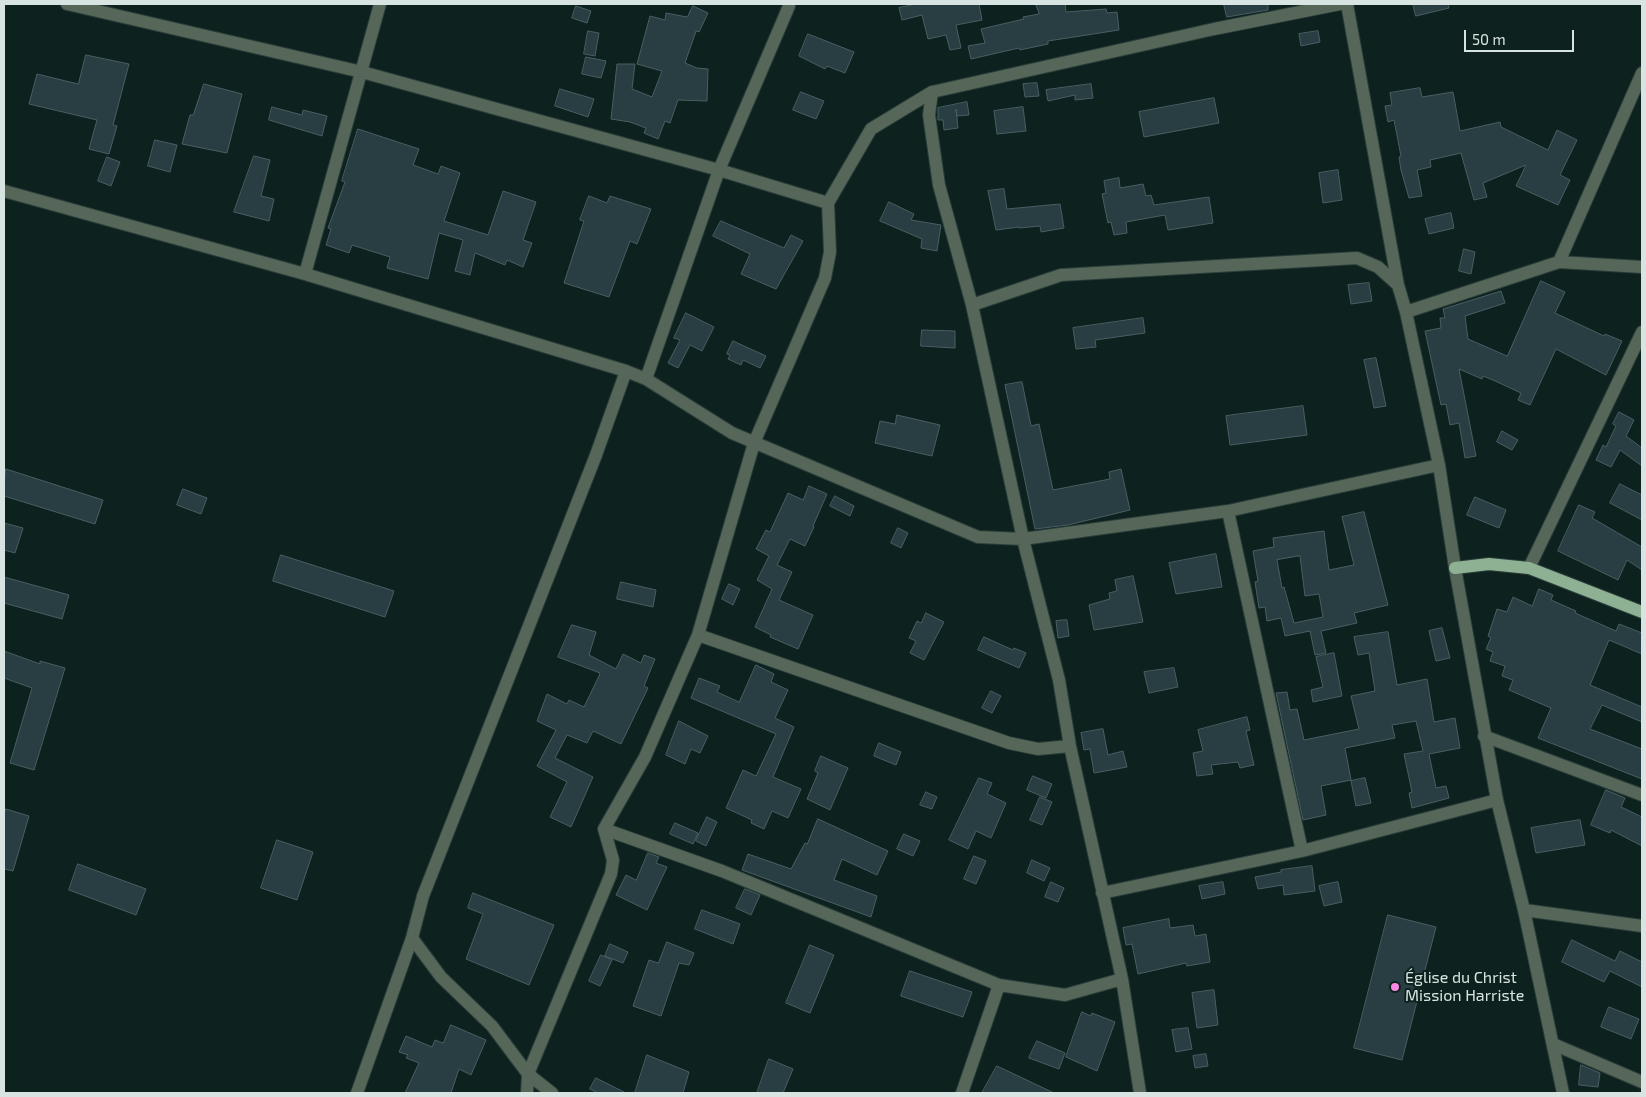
<!DOCTYPE html>
<meta charset="utf-8">
<style>
body{margin:0}
#map{position:relative;width:1646px;height:1097px;overflow:hidden;background:#0d221e;font-family:"Exo 2",sans-serif}
canvas{display:block}
.frame{position:absolute;inset:0;border:5px solid #d8e4e1;pointer-events:none}
.scale{position:absolute;left:1464px;top:30px;width:110px;height:22px;box-sizing:border-box;border:2px solid #d8e4e1;border-top:0;padding-left:6px;font-size:15px;line-height:18px;white-space:nowrap;color:#d8e4e1;-webkit-text-stroke:4px #0d221e;paint-order:stroke}
</style>
<div id="map">
<canvas width="1646" height="1097"></canvas>
<div class="frame"></div>
<div class="scale">50 m</div>
</div>
<script>
const c = document.querySelector('canvas').getContext('2d');
c.lineJoin = 'round';
function fillPath(path, color) {
  c.fillStyle = color;
  c.fill(path, 'evenodd');
}
function stroke(path, color, width, dash) {
  c.strokeStyle = color;
  c.lineWidth = width;
  c.lineCap = dash ? 'butt' : 'round';
  c.setLineDash(dash || []);
  c.stroke(path);
}
function label(font, color, halo, rows, align = 'center') {
  c.font = font + ' "Exo 2",sans-serif';
  c.lineWidth = 4;
  c.setLineDash([]);
  c.textBaseline = 'middle';
  c.strokeStyle = halo;
  c.fillStyle = color;
  for (const [text, x, y, turn = 0] of rows) {
    c.save();
    c.translate(x, y);
    c.rotate((+turn || 0) * Math.PI / 180);
    c.textAlign = isNaN(turn) ? turn : align;
    if (halo) c.strokeText(text, 0, 0);
    c.fillText(text, 0, 0);
    c.restore();
  }
}
const building = new Path2D(`
 M916,4h63l3,16 -26,5 5,23 -11,2 -4,-15 -18,4 -6,-24 -20,5 -3,-12z
 M1036,4h29l1,8 40,-3 1,4 10,-1 2,18 -71,11v3l-28,6 -1,-2 -48,11 -3,-13 17,-3 -4,-14 43,-10 -1,-2 16,-3z
 M1224,4h44v6l-41,7z
 M1413,4h35l1,4 -33,8z
 M576,6l15,5 -4,12 -15,-5z
 M693,6l15,7 -9,19 -3,-1 -11,32 12,5 11,1 -1,32 -29,-1 -8,23 -5,-2 -7,18 -14,-6 2,-5 -16,-6 -19,-3 6,-55h18l-3,25 20,8 10,-26 -25,-7 13,-48 15,4 1,-7 21,4z
 M588,31l11,2 -4,23 -11,-2z
 M1318,31l2,11 -19,4 -2,-12z
 M808,34l46,18 -9,21 -18,-7 -2,3 -26,-13z
 M86,55l43,9 -16,61 4,1 -8,28 -20,-5 8,-29 -68,-16 8,-30 41,10z
 M586,57l20,4 -5,17 -19,-4z
 M1037,83l2,13 -14,1 -2,-13z
 M204,84l38,10 -15,59 -45,-9 8,-29h3z
 M1091,84l2,14 -18,2v-5l-27,6 -2,-11z
 M1420,88l2,9 31,-5 7,39 40,-9 1,5 47,23 9,-20 20,10 -17,35 10,5 -12,25 -42,-19 10,-21 -43,18 4,14 -13,3 -13,-47 -31,7 1,7 -14,3 5,26 -13,2 -8,-28 -2,-13 2,-1 -7,-36 -6,2 -3,-16 7,-1 -2,-12z
 M560,89l34,10 -6,18 -33,-11z
 M801,92l23,9 -8,18 -23,-9z
 M1214,98l5,25 -75,14 -5,-25z
 M967,102l2,13 -12,1 -1,-7 2,19 -14,2 -1,-10h-5v-12z
 M272,107l30,8 1,-5 24,6 -5,20 -53,-16z
 M1023,107l3,24 -29,3 -3,-23z
 M358,129l61,20 -6,16 25,9 3,-8 19,7 -16,48 44,14 15,-44 33,11 -13,38 9,3 -9,24 -16,-7 -2,5 -30,-12 -5,22 -15,-4 8,-31 -24,-7 -11,46 -41,-11 3,-11 -38,-12 -3,8 -23,-8 5,-16 -3,-1 17,-46 -3,-1z
 M155,140l22,5 -7,27 -22,-6z
 M254,156l16,4 -9,36 13,3 -5,22 -35,-9z
 M107,157l13,5 -9,24 -13,-5z
 M1338,170l4,30 -19,3 -4,-30z
 M1119,178l1,10 23,-4 3,12 5,-1 3,10 55,-8 4,26 -45,7 -3,-15 -39,7 1,11 -13,2 -3,-13 -3,1 -6,-29 4,-1 -2,-12z
 M1004,189l3,20 53,-5 4,24 -23,4 -1,-6 -21,2v-1l-23,3 -8,-39z
 M589,196l18,7 3,-7 41,13 -14,35 -7,-3 -21,56 -45,-14 20,-62 -4,-1z
 M889,202l25,12 -3,6 30,5 -4,26 -16,-3 1,-9 -42,-18z
 M1451,213l3,15 -25,6 -4,-15z
 M721,221l63,27 7,-13 12,6 -27,48 -35,-15 9,-20 -37,-18z
 M1464,249l11,3 -4,22 -12,-3z
 M1541,281l24,11 -10,21 49,23 1,-2 17,7 -16,34 -50,-26 -26,56 -12,-5 3,-7 -28,-13 -10,-4 -1,3 -23,-10 17,87 -11,2 -6,-35 -9,2 -4,-21 -5,1 -16,-74 16,-3 -1,-10h5l-2,-9 58,-18 4,12 -40,13 3,23 39,17z
 M1369,283l3,18 -21,3 -3,-19z
 M686,313l28,14 -12,24 -12,-6 -12,23 -10,-5 12,-23 -6,-2z
 M1143,318l2,15 -50,7 1,7 -20,2 -3,-21z
 M922,330l33,1v17l-34,-2z
 M733,341l33,15 -6,12 -17,-8 -2,5 -13,-6 2,-4 -3,-1z
 M1376,358l10,48 -12,2 -10,-48z
 M1022,382l9,44 8,-2 14,66 57,-11 -1,-7 12,-3 9,41 -62,15 -33,4 -30,-144z
 M1303,406l4,29 -77,10 -4,-29z
 M1619,412l15,8 -8,16 16,12v18l-22,-16 -9,17 -15,-7 7,-15 3,2 10,-21 -3,-2z
 M897,415l43,10 -8,31 -57,-13 5,-22 15,3z
 M1502,431l16,9 -6,10 -15,-8z
 M6,469l97,31 -8,24 -91,-28z
 M1620,484l22,11v25l-32,-17z
 M809,486l18,8 -14,32 1,1 -9,19 -15,-7 -13,26 15,7 -13,28 34,15 -15,34 -28,-12 1,-2 -16,-8 17,-38 -15,-9 12,-24 -13,-7 10,-19 4,2 18,-39 15,7z
 M183,489l24,9 -6,16 -24,-9z
 M835,496l19,10 -4,10 -20,-10z
 M1475,497l31,13 -7,18 -32,-13z
 M1579,505l16,7 -3,6 50,29v23l-15,-10 -9,20 -60,-29z
 M1364,512l24,93 -34,8 3,10 -36,8 5,22 -11,2 -5,-24 -25,5 -4,-18 -14,3 -2,-14 -6,1 -4,-26 3,-1 -5,-30 21,-4 -1,-9 51,-7 5,39 25,-5 -12,-48zM1300,556l5,40 14,-2 4,23 -29,6 -10,-36 -2,1 -5,-28z
 M4,523l19,5 -8,25 -11,-3z
 M898,528l10,5 -7,15 -10,-5z
 M1216,554l6,33 -46,7 -7,-31z
 M281,555l113,36 -9,26 -112,-36z
 M1133,576l10,46 -49,8 -5,-25 21,-6 -1,-6 8,-2 -2,-11z
 M4,577l65,18 -7,24 -58,-16z
 M621,582l35,8 -3,17 -36,-8z
 M729,584l11,5 -7,16 -11,-6z
 M1539,589l14,6 -2,5 25,11 -1,2 41,18 3,-7 23,9v21l-33,-14 -19,45 52,22v15l-40,-17 -12,24 52,20v30l-104,-41 13,-30 -42,-18 4,-10 -11,-4 3,-10 -15,-5 3,-9 -7,-3 5,-11 -3,-2 9,-27 10,3 6,-15 19,9z
 M926,613l18,9 -20,38 -14,-7 6,-12 -7,-3 8,-17 4,2z
 M1067,620l2,16 -11,2 -2,-17z
 M572,625l24,7 -7,23 27,14 7,-15 18,9 3,-8 11,4 -11,27 4,2 -27,56 -28,-13 -6,12 -20,-8 -12,23 38,19 -22,50 -21,-10 17,-35 -30,-16 19,-36 -19,-9 10,-27 20,10 2,-4 15,7 15,-31 1,-3 -42,-16z
 M1442,628l8,30 -14,3 -7,-30z
 M1388,632l9,53 30,-6 7,43 21,-4 5,30 -31,6 7,34 10,-2 3,12 -37,10 -3,-15 3,-1 -8,-38 19,-3 -7,-30 -24,4 3,13 -50,10 6,32 -30,6 5,29 -23,5 -27,-127 11,-1 3,18 7,-1 7,31 55,-11 -8,-33 24,-5 -6,-38 -11,2 -4,-18z
 M984,637l29,13 1,-2 12,5 -7,15 -41,-18z
 M4,651l36,13v-3l25,7 -31,102 -24,-7 22,-75 -28,-10z
 M1334,653l8,43 -29,6 -2,-12 12,-3 -7,-30z
 M756,665l18,9 -3,8 17,8 -13,28 19,9 -21,50 28,12 -13,29 -16,-7 -8,18 -13,-6 1,-3 -26,-12 17,-38 13,6 20,-42 -85,-36 8,-20 21,8 -3,6 22,10z
 M1174,668l4,19 -29,6 -5,-21z
 M991,691l10,5 -9,17 -10,-5z
 M1247,717l3,13 -4,1 8,34 -14,3 -2,-6 -27,3 2,9 -16,2 -4,-23 10,-2 -5,-21z
 M679,721l29,15 -8,17 -9,-4 -6,15 -19,-9z
 M1103,729l5,26 15,-4 4,16 -33,6 -4,-24 -6,1 -3,-17z
 M879,743l22,9 -5,13 -22,-9z
 M821,756l27,12 -18,42 -23,-11 11,-26 -3,-2z
 M1033,776l19,8 -6,14 -19,-8z
 M979,778l13,5 -5,11 19,9 -15,35 -15,-7 -8,18 -19,-9z
 M1365,778l6,25 -15,3 -5,-25z
 M1606,790l19,8 -4,9 21,10v29l-31,-16 -1,3 -19,-8z
 M926,792l11,5 -5,12 -12,-4z
 M1040,797l12,5 -10,23 -12,-5z
 M6,809l23,7 -16,55 -9,-2v-53z
 M707,817l10,5 -11,24 -10,-5z
 M818,819l70,32 -11,24 -35,-16 -8,21 43,16 -6,21 -129,-47 6,-16 43,15 14,-26 2,1z
 M1580,820l5,25 -49,8 -5,-25z
 M675,823l23,10 -5,11 -23,-10z
 M904,834l16,7 -7,15 -16,-7z
 M277,840l36,12 -16,48 -36,-12z
 M648,853l11,4 -3,6 11,4 -20,43 -31,-15 10,-20 10,5z
 M974,856l12,5 -10,23 -12,-5z
 M1032,860l18,8 -6,13 -17,-8z
 M78,864l68,25 -10,26 -67,-25z
 M1312,866l3,25 -31,4 -1,-10 -25,4 -3,-12 26,-5v-2z
 M1051,882l13,6 -6,14 -13,-5z
 M1223,882l2,12 -23,5 -3,-13z
 M1338,882l4,20 -18,4 -5,-20z
 M745,889l15,6 -9,20 -15,-7z
 M473,893l81,32 -25,60 -63,-26 17,-45 -15,-6z
 M702,910l38,14 -7,20 -38,-15z
 M1388,915l48,12 -34,133 -48,-12z
 M1169,919l1,9 23,-3 2,11 11,-2 4,28 -23,4 -1,-3 -48,11 -6,-30 -6,1 -3,-17z
 M1572,940l43,21 5,-10 22,11v25l-32,-16 -6,11 -42,-20z
 M667,942l27,11 -5,12 -10,-2 -18,53 -28,-10 16,-46 9,3z
 M610,944l18,8 -5,11 -18,-7z
 M810,945l24,10 -24,58 -24,-10z
 M601,955l11,5 -12,26 -11,-5z
 M910,971l62,21 -9,25 -62,-21z
 M1214,990l4,35 -21,3 -5,-35z
 M1609,1007l30,12 -8,20 -30,-12z
 M1082,1012l9,4 1,-3 23,9 -18,49 -31,-14z
 M451,1025l35,15 -15,35 -12,-6 -8,24h-46l14,-30 -13,-5 2,-3 -9,-3 7,-16 26,11 3,-7 8,3z
 M1188,1028l4,21 -16,3 -4,-22z
 M1037,1041l28,12 -6,16 -30,-11z
 M1206,1054l2,12 -13,2 -2,-12z
 M647,1055l42,17 -6,21h-48z
 M769,1059l24,10 -10,24h-26z
 M1581,1065l19,8 -2,14 -19,-2z
 M997,1066l57,27h-72z
 M596,1078l30,15h-28l-8,-4z`);
fillPath(building, '#283e42');
stroke(building, '#485f63', 1);
const minor = new Path2D(`
 M67,4l295,68 357,98 70,-164
 M1347,4l51,281 8,27 33,153 16,103 42,232 27,110 39,183
 M4,191l301,83 321,97 20,8 86,54 246,104 45,2 205,-28 211,-46
 M1559,262l83,-189
 M305,274l75,-270
 M972,305l89,-30 296,-17 21,9 20,18
 M1406,312l153,-50 83,5
 M646,379l73,-209 109,33
 M1228,511l74,340
 M1529,568l113,-236
 M698,635l311,108 29,6 32,-3
 M1484,736l158,59
 M604,829l118,42 277,114 66,10 57,-16
 M1102,893l200,-42 195,-51
 M1524,910l118,16
 M412,938l29,39 51,49 36,48 24,19
 M1553,1044l89,38
 M357,1093l55,-155 11,-42 173,-441 30,-84
 M527,1093l1,-19 83,-200 2,-14 -9,-31 41,-72 53,-122 56,-192 71,-165 5,-26 -2,-49 43,-74 61,-37
 M962,1093l37,-108
 M1140,1093l-18,-114 -52,-233 -11,-66 -36,-141 -51,-234 -33,-120 -10,-70 3,-23 282,-63 126,-25`);
const major = new Path2D(`
 M1455,568l34,-4 40,4 113,44`);
stroke(minor, '#293d39', 14);
stroke(major, '#293d39', 14);
stroke(minor, '#566759', 12);
stroke(major, '#8eb194', 12);
for (const [x, y, r, color] of [
 [1395,987,5,"#fb87e5"]
]) {
  const dot = new Path2D();
  dot.arc(x, y, r, 0, 2 * Math.PI);
  c.fillStyle = color;
  c.fill(dot);
  stroke(dot, '#0d221e', 2);
}
label('16px', '#d8e4e1', '#0d221e', [
 ["Église du Christ",1405,978],
 ["Mission Harriste",1405,996]
], 'left');
</script>
